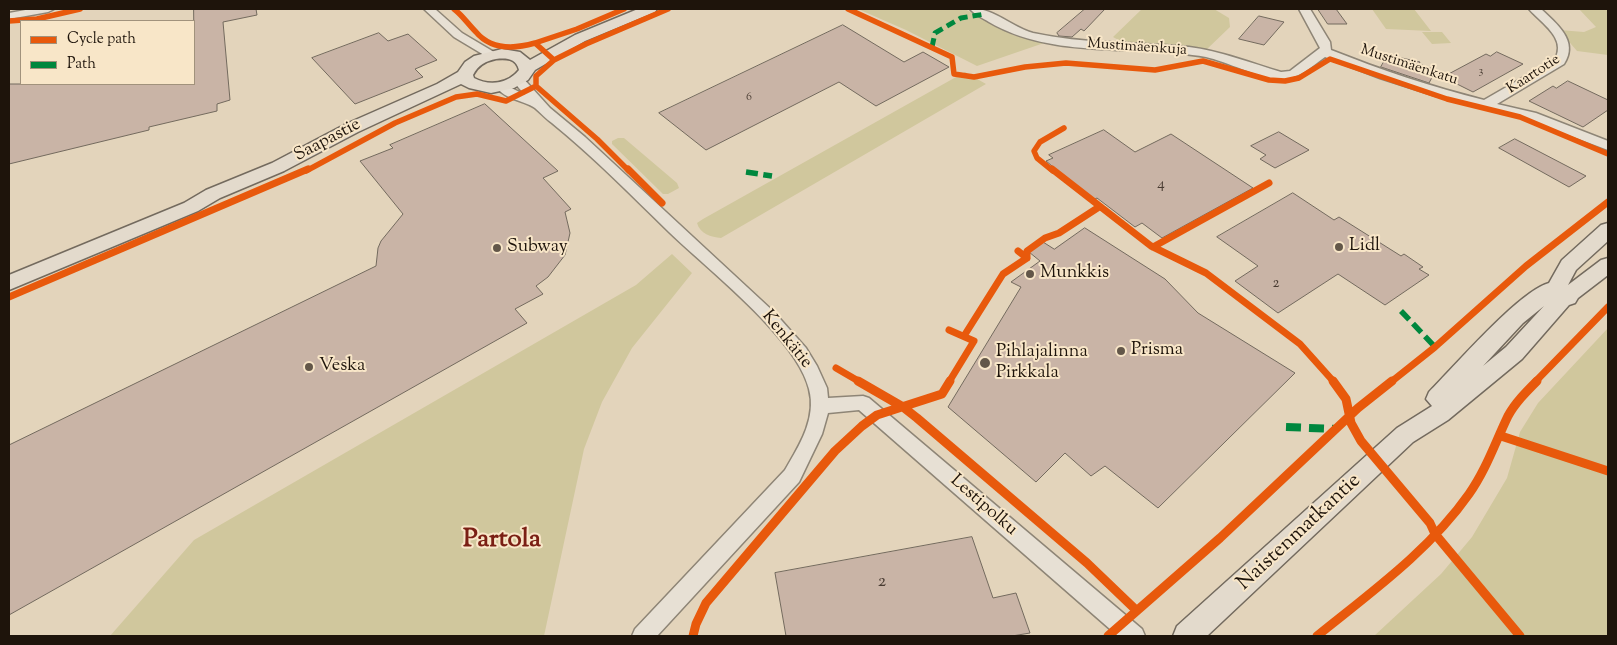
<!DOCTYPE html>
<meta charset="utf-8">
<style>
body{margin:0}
#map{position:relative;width:1617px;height:645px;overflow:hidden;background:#e3d4bb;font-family:"Sorts Mill Goudy",serif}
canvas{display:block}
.frame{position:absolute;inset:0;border:10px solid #1e140b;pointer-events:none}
.legend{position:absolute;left:20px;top:20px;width:175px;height:65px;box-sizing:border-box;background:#f8e6c8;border:1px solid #a1927c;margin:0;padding:6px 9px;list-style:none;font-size:15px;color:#1e140b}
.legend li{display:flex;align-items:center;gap:10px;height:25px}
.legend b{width:25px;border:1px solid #a1927c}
</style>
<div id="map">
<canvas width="1617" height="645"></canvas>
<div class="frame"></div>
<ul class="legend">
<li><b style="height:6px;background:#e8590c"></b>Cycle path</li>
<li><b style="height:6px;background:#00873e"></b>Path</li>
</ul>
</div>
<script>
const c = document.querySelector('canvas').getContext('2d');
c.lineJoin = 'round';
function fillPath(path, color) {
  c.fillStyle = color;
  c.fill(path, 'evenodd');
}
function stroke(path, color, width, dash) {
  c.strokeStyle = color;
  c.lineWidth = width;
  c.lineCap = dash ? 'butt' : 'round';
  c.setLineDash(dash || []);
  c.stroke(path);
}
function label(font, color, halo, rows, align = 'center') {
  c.font = font + ' "Sorts Mill Goudy",serif';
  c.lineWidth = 4;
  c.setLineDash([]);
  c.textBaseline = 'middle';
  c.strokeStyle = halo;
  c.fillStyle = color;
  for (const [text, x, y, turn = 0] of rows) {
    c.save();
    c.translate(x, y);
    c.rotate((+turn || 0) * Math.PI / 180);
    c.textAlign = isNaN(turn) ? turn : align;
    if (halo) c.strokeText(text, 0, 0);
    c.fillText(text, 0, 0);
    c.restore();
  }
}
fillPath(new Path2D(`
 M858,9h107l48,26 31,8 -67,23 -71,-36z
 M1142,9h72l15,9 1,9 -25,24 -29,-6 -54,-3 -9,-5z
 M1372,9h42l17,22 -45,-2z
 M1579,9h29v46l-31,-4 -18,-21 25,2 12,-5z
 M1422,32h20l9,11 -19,1z
 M965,72l21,12 -265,154c-10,-1 -21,-4 -24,-15l6,-4z
 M618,138h6l53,45 2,5 -11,6h-5l-51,-50v-3z
 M672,254l20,19 -60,75 -30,54 -18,47 -40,187h-434l84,-96 442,-255z
 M1608,328v308h-234l67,-62 31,-37 35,-59 13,-46 18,-29z`), '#d0c79d');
const building = new Path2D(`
 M194,9h62l1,6 -34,7 7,78 -13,4v7l-68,16v3l-140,34v-80h185z
 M1085,9h20l-21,22 -3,-2 -9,8 -13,-1 -2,-3z
 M1318,9h18l11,15h-19z
 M1259,16l25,6 -20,23 -25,-6z
 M843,25l61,37 19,-10 26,15 -73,39 -37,-24 -133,68 -47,-37z
 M379,33l9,8 20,-7 29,26 -22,9 8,8 -68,27 -43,-46z
 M1497,52l26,12 -50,28 -30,-15 43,-23 4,2z
 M1388,55l32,7 -1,2 17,6 -7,13 -48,-16z
 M1568,81l40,19v10l-25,17 -54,-26 24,-15 3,2z
 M485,104l73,67 -15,7 28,31 -6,3 5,21 -5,22 -17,22 -12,9 7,8 -28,15 12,14 -518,292v-170l367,-179 2,-18 3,-7 22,-27 -43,-53 33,-13 -3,-3z
 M1104,130l31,22 36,-18 82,54 -91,50 -20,-15 -7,4 -38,-29 -4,2 -47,-39 7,-3 -4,-3z
 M1279,132l30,18 -34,18 -15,-9 6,-4 -15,-9z
 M1515,139l71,37 -17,11 -70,-39z
 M1293,193l41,27 5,-3 62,39 3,-2 19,13 -4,2 10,6 -44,30 -47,-31 -60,39 -43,-32 23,-15 -41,-29z
 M1085,228l80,51 33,34 97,60 -137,135 -53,-42 -14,10 -26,-23 -29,29 -88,-75 73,-120 -10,-5 29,-21 -11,-9 14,-10 11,7z
 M972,537l21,61 23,-5 14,40 -18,3h-226l-11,-63z`);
fillPath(building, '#c9b4a6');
stroke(building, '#736a5e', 1);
const minor = new Path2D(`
 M31,9h23l-6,3 -39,7v-6z
 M424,9h11l27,24 37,22 -6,4 -4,-1 -35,-21z
 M970,9c23,-2 41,18 63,24 51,11 104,9 156,14 31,4 62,16 92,25l9,-1 30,-23 -21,-39h11l20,33 1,8c50,20 101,37 153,50l71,-41c12,-21 -14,-36 -26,-50h12c16,15 38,32 23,55l-67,40 39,9 72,28v9l-82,-31 -90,-23 -56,-18 -55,-21c-14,10 -25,21 -42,22 -17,2 -58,-18 -77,-22 -71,-13 -152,3 -217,-35 -6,-4 -14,-7 -19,-13z
 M518,76l4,1 28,31 35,29 189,175 32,36 11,18 10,22 1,10 35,-2 6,2 273,231 3,7h-27l-259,-226 -31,3 -6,21 -23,48 -142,154h-25l3,-7 150,-159c14,-24 32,-52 24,-81 -12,-51 -102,-120 -140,-157 -38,-37 -75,-75 -117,-109 -6,-4 -11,-10 -17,-15 -12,-8 -29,-8 -39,-21l6,-4 23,12 -13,-15z`);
const major = new Path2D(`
 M638,9h19l-2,3 -70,29 -50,29 -7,10 -14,8 -23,5 -22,-5 -8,-4 -103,48 -74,39 -64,27 -22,13 -189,79v-15l175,-72 22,-13 66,-27 74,-39 91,-40 21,-12 7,-10 9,-6 28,-7 18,3 10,8 45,-25zM496,59c10,-1 20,-1 23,11 -11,14 -30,16 -45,8l-1,-3c5,-10 13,-14 23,-16z
 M1608,223v18l-32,29 -8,15 33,-25 7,-2v17l-30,23 -3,5 -6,2 -47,54 -74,61 -35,22 -206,194h-34l4,-10 220,-198 35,-22 -6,-7 3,-7c24,-24 90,-101 120,-109l13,-23 39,-35zM1544,306l-38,41 -23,19 40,-43z`);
stroke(minor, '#8e8576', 3);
stroke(major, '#736a5e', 3);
fillPath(minor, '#e7e0d4');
fillPath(major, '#e3dacc');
stroke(new Path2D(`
 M932,47l3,-14 26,-15 24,-4`), '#00873e', 5, [9, 5]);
stroke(new Path2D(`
 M746,172l26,4
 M1401,311l34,36`), '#00873e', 5.5, [12, 5.5]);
stroke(new Path2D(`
 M1286,427l50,2`), '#00873e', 8, [15, 8]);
stroke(new Path2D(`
 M454,9c9,7 14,15 22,23 15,18 38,17 59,11l19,17 -18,16v10l61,53 32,32
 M848,9l104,48 2,17 20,3 51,-10 41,-4 89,7 48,-9 66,19 16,1 14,-3 31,-19 117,40 73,18 88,37
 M9,21l28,-2 43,-10
 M535,43l42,-14 47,-20
 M554,60l32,-16 82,-35
 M306,171l89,-48 61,-26 21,-3 29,7 30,-15
 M1053,171l-16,-13 -3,-7 6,-9 24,-14`), '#e8590c', 5.5);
stroke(new Path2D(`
 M628,169l34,34
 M1052,169l99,77 55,27 94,71 34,38
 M1153,247l116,-64
 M1027,258v-7l18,-13 14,-5 40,-26
 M9,297l299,-128
 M949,330l25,11 -25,41
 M964,336l39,-62 24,-16 -9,-7
 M836,368l24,14
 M1391,382l44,-35 91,-81 82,-64
 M1535,382l73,-75`), '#e8590c', 7);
stroke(new Path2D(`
 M858,381l45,26 14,11 170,145 49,47
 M1333,381l13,18 5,24 10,18 69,82 5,11 85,102
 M1501,436l107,35
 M693,636l3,-12 10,-21 129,-152 27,-25 15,-11 65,-21 8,-13
 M1108,636l112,-98 138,-130 34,-27
 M1317,636c53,-43 112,-85 152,-142 17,-24 26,-51 39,-78 7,-13 18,-24 29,-35`), '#e8590c', 9);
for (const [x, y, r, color] of [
 [1339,247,5,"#635749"],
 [497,248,5,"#635749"],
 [1030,274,5,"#635749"],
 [1121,351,5,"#635749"],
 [985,363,6,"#635749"],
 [309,367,5,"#635749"]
]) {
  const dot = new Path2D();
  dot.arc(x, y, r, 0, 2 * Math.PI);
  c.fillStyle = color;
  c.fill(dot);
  stroke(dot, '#f8e6c8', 2);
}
label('12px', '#493c32', null, [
 ["3",1481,72],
 ["6",749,98]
]);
label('15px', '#1e140b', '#f8e6c8', [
 ["Mustimäenkuja",1137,48,4],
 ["Mustimäenkatu",1409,66,18],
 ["Kaartotie",1534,75,-33]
]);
label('15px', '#493c32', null, [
 ["4",1161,185],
 ["2",1276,284]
]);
label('18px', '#1e140b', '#f8e6c8', [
 ["Saapastie",328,141,-28],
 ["Kenkätie",786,340,51],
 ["Lestipolku",983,506,41]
]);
label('18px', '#1e140b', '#f8e6c8', [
 ["Lidl",1349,247],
 ["Subway",507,248],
 ["Munkkis",1040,274],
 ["Prisma",1131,351],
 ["Pihlajalinna",996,353],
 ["Pirkkala",996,374],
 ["Veska",319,367]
], 'left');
label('18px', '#493c32', null, [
 ["2",882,583]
]);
label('21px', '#1e140b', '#f8e6c8', [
 ["Naistenmatkantie",1300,533,-43]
]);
label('bold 26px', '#7a1f14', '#f8e6c8', [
 ["Partola",502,542]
]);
</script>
